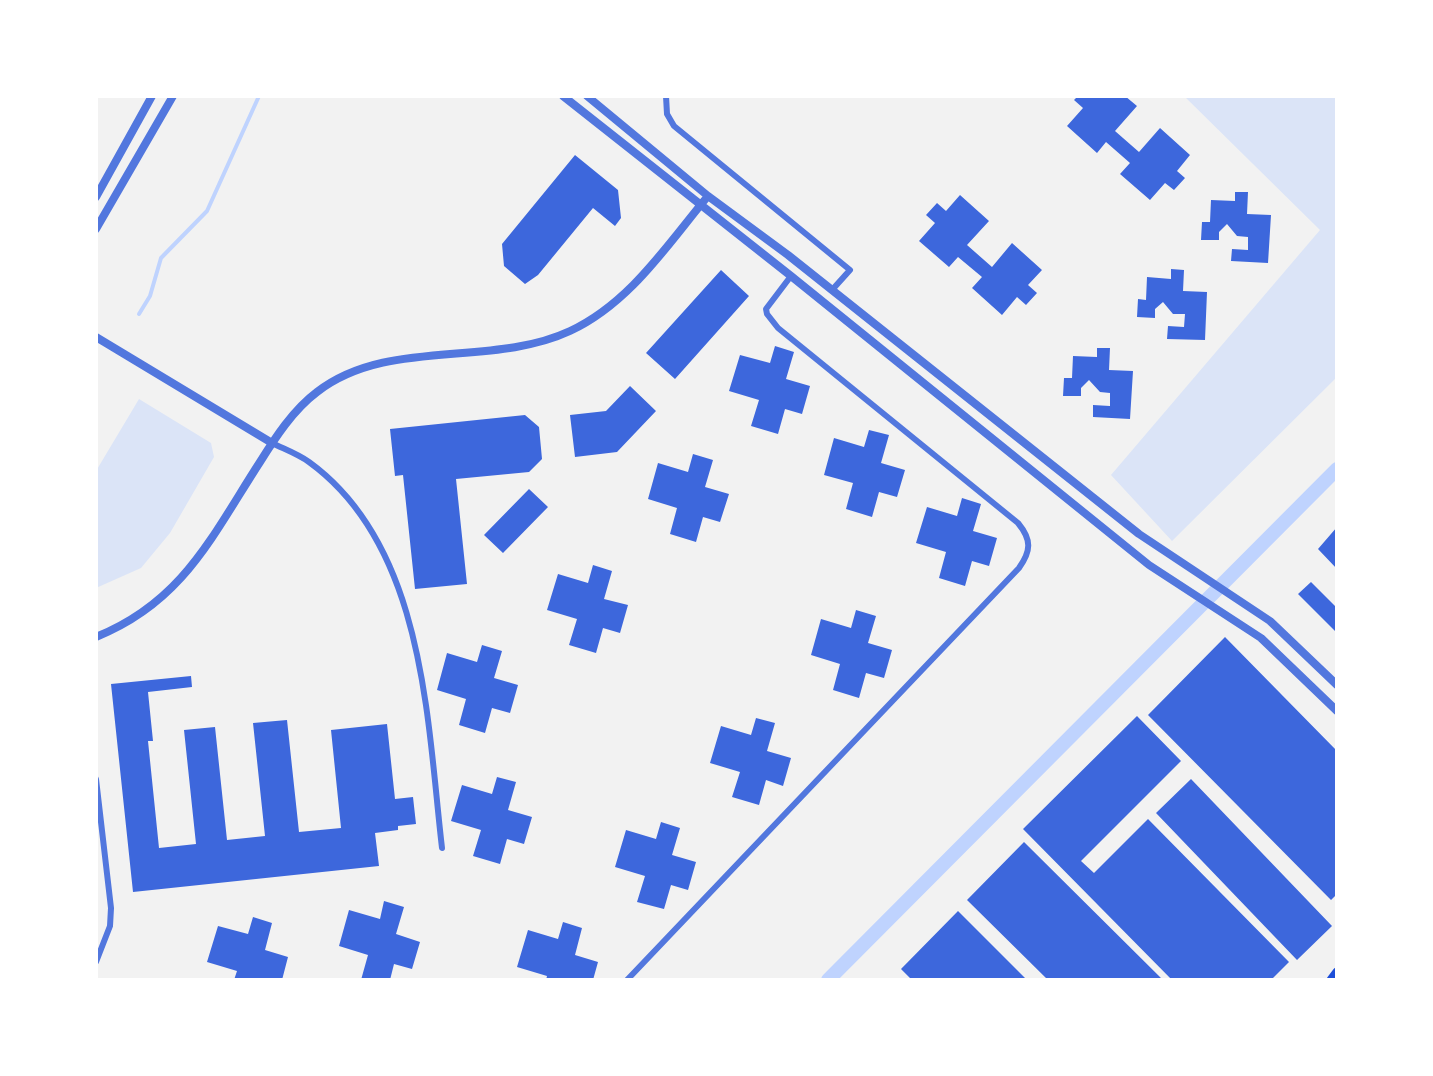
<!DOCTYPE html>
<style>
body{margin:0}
#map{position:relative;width:1433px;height:1076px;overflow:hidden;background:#f2f2f2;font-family:Roboto,sans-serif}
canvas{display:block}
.frame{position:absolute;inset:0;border:98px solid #fff;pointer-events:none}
</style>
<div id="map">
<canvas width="1433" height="1076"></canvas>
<div class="frame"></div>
</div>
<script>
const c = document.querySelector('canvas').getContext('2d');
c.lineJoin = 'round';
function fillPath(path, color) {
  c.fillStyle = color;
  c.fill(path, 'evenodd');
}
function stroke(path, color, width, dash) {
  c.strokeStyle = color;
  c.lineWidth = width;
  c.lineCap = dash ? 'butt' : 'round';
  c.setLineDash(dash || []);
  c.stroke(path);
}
fillPath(new Path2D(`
 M1184,96h153v281l-165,164 -61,-66 209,-245z
 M139,399l72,44 3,14 -44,76 -29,35 -45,20v-117z`), '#dbe4f7');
stroke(new Path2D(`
 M139,314l11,-18 11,-38 46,-47 52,-115`), '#bfd3fe', 4);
stroke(new Path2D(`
 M828,980l509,-511`), '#bfd3fe', 14);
fillPath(new Path2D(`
 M1078,96h47l12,10 -22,25 24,21 21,-24 30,27 -13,16 8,7 -11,12 -9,-7 -15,17 -30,-26 10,-11 -24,-21 -9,11 -30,-27 16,-18 -9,-8z
 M575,155l43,35 3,28 -6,8 -22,-18 -55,67 -13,9 -21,-18 -2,-22z
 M1235,192h13l-1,22 24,1 -3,48 -37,-2 1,-12 16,1v-13l-11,-1 -10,-12 -8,8v8h-18l1,-18h8l1,-22 24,1z
 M960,195l29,26 -22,24 25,22 20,-24 30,27 -14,15 9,8 -11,12 -9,-8 -15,18 -30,-27 10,-11 -24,-20 -9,10 -30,-26 16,-18 -9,-8 11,-12 9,8z
 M1171,269l13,1 -1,21 24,1 -2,48 -38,-1 1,-13 16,1 1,-13h-12l-10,-12 -8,7v9l-18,-1 1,-18 8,1 1,-23 24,2z
 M721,270l28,26 -74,83 -29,-26z
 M775,346l19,6 -8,27 24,7 -8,28 -17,-5 -7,25 -27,-8 8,-26 -30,-9 11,-36 30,8z
 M1097,348h13l-1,22 24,1 -3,48 -37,-2v-12l17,1v-13l-10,-1 -11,-12 -8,8v8h-18l1,-18h8l1,-22 24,1z
 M630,386l26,25 -39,41 -42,5 -5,-42 36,-4z
 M525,415l14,12 3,32 -13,13 -73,7 11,105 -52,5 -12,-114 -8,1 -5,-47z
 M869,430l20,5 -8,28 24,7 -8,27 -18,-5 -7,25 -26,-8 7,-26 -29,-8 10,-37 30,9z
 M693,454l20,6 -8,27 24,7 -9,28 -17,-5 -7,25 -26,-8 7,-26 -29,-9 10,-36 30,9z
 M529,489l19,18 -45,46 -19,-18z
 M962,498l19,6 -8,27 24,7 -8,28 -17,-5 -7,25 -26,-8 7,-26 -30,-9 11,-36 30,9z
 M1337,527v42l-19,-20z
 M593,565l19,6 -8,28 24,6 -8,28 -17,-5 -7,25 -27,-8 8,-26 -30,-9 11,-36 30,9z
 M1311,582l26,26v25l-39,-39z
 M856,610l20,6 -8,27 24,7 -8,28 -18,-5 -7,25 -26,-8 7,-26 -29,-9 10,-36 30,9z
 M1225,637l112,114v143l-6,6 -183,-185z
 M482,645l20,6 -8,27 24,7 -8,28 -18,-5 -7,25 -26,-8 7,-26 -29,-9 10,-37 30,9z
 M191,676l1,11 -44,5 5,49h-5l11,107 37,-4 -12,-114 31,-3 12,113 38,-4 -12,-113 34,-3 12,112 42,-4 -10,-98 56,-6 8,75 18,-2 3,27 -18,2v4l-23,3 4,33 -246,26 -22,-208z
 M1137,716l44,45 -100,100 13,12 54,-54 141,143 -18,18h-99l-149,-151z
 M756,718l19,5 -8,28 24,7 -8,28 -17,-6 -7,25 -27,-8 8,-25 -30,-9 11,-37 30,9z
 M497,777l19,5 -8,28 24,7 -8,27 -17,-5 -7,25 -27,-8 8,-26 -30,-9 11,-36 30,9z
 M1191,779l141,147 -35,34 -141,-147z
 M661,822l19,6 -8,27 24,7 -8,28 -17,-5 -7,24 -27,-7 8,-26 -30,-9 11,-37 30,9z
 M1024,842l139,138h-115l-81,-80z
 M384,901l20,6 -8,27 24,8 -8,27 -18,-5 -4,16h-29l7,-25 -29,-9 10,-36 31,9z
 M958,911l69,69h-115l-11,-11z
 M253,917l19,6 -7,27 23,7 -6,23h-48l3,-9 -30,-9 11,-36 30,8z
 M563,922l19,6 -7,27 23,7 -5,18h-47l1,-4 -30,-9 11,-37 30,9z`), '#3d67dc');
stroke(new Path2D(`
 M666,96l1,18 7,12 176,144 -18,20
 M272,443c12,6 26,11 37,19 116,84 118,258 133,386
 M96,779l15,129 -1,18 -14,36
 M627,980l392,-412c12,-17 13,-28 -1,-45l-240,-195 -11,-14 -1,-5 25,-33`), '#5277de', 6);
stroke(new Path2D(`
 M563,96l228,180 358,289 112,73 76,73
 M587,96l121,100 80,59 351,279 131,87 67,64
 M96,197l56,-101
 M96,229l77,-133
 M96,337l176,106
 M96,637c87,-35 116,-101 164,-175 15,-24 33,-52 57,-70 71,-55 174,-24 253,-61 60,-28 97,-86 138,-135`), '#5277de', 8);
stroke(new Path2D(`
 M1331,980l6,-8`), '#1d4ed8', 9);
</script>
